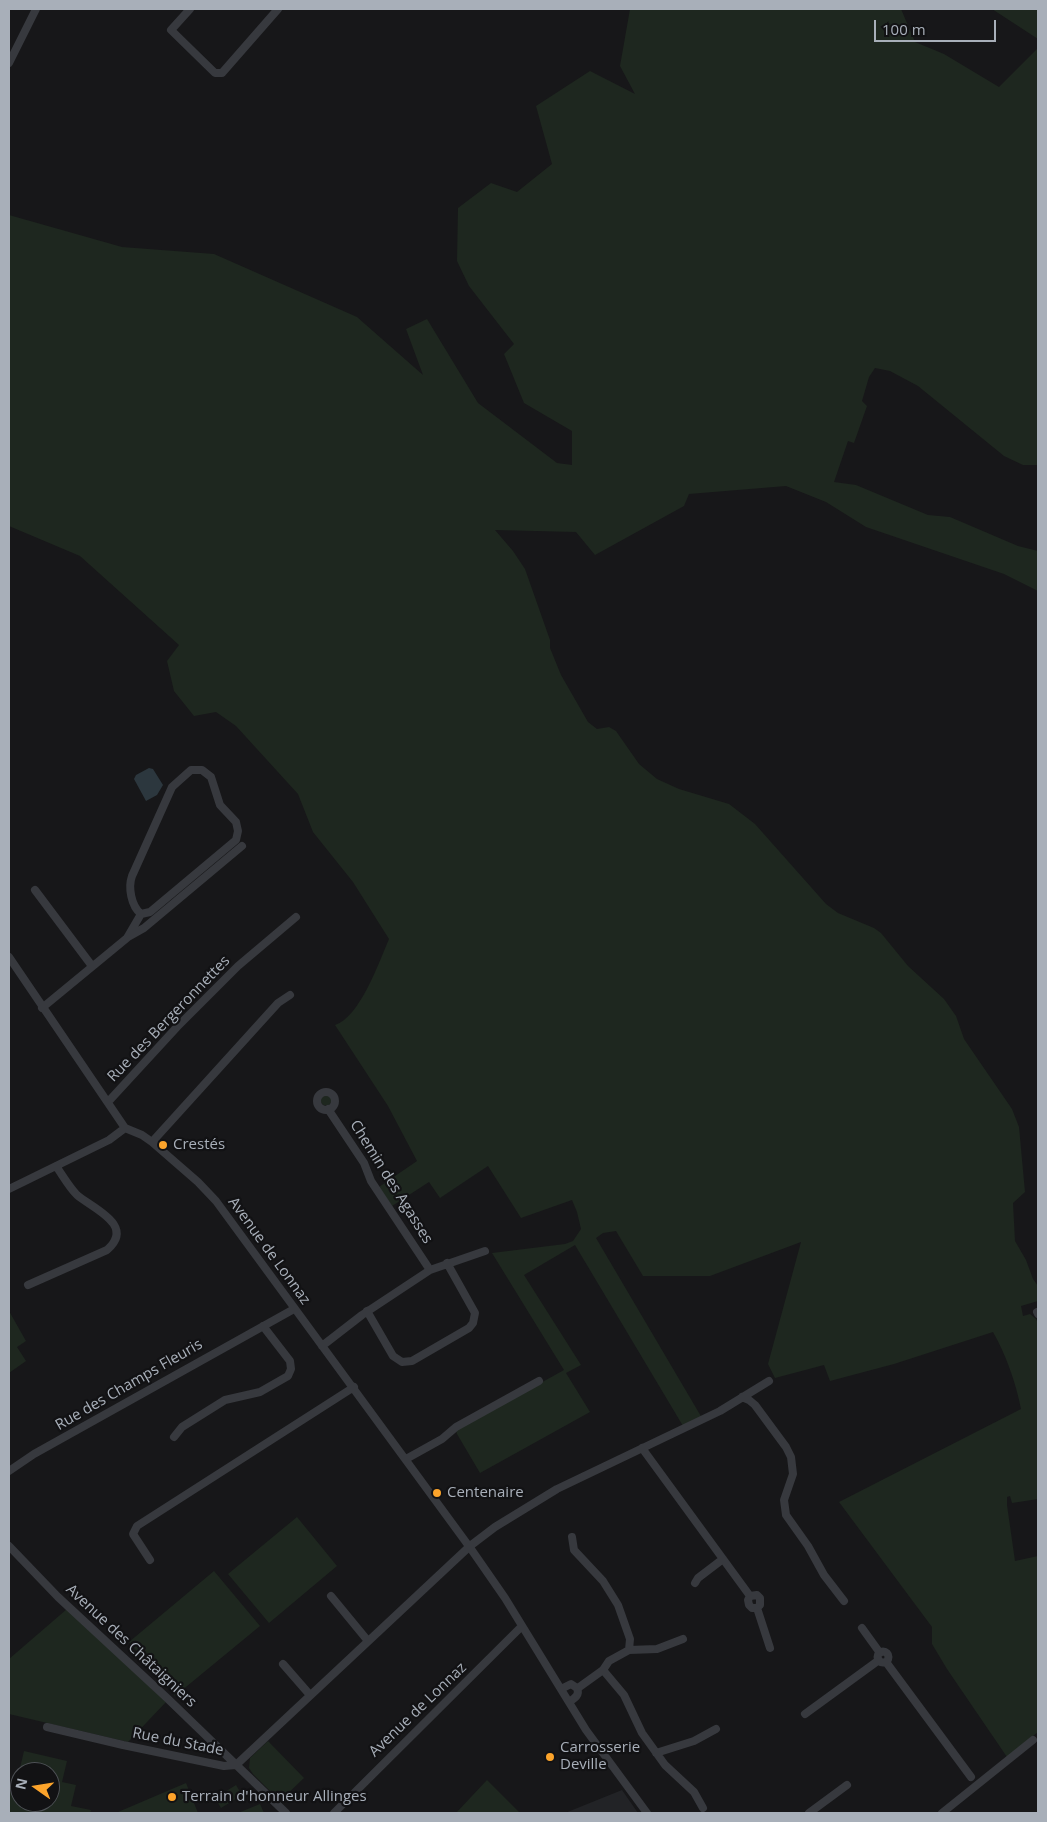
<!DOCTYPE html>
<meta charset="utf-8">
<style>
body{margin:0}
#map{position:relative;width:1047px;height:1822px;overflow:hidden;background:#171719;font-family:"Open Sans",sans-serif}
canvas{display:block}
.frame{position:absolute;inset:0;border:10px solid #a8afb9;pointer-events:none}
.north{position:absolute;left:10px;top:1762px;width:50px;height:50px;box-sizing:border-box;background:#121214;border:1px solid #4e5156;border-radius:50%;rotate:283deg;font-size:14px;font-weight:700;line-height:20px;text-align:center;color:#a8afb9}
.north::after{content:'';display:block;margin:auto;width:18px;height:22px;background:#fca42b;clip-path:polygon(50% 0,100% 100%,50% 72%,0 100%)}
.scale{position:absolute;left:874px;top:20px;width:122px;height:22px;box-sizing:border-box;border:2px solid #a8afb9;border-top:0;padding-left:6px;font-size:15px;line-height:18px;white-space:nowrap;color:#a8afb9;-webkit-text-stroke:4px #121214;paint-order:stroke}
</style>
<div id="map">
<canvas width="1047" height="1822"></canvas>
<div class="frame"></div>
<div class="north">N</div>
<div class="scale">100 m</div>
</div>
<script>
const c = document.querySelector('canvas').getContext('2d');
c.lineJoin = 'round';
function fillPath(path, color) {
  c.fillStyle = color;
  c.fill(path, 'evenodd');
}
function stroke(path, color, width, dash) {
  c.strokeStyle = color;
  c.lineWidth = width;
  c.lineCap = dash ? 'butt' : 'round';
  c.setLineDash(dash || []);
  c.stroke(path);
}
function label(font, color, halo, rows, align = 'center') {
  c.font = font + ' "Open Sans",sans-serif';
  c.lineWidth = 4.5;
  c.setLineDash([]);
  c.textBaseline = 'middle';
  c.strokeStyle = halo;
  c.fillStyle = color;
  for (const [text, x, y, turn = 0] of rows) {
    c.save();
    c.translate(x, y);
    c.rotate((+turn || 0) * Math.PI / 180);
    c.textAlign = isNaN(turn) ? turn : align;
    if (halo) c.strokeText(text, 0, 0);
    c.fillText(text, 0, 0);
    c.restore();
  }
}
fillPath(new Path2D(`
 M622,1790l16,23h-73z`), '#222326');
fillPath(new Path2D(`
 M630,9h271l14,33 29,12 55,33 39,-39v417h-15l-19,-9 -86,-70 -28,-15 -15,-3 -6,9 -7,24 5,5 -13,37 -6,-2 -14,41 22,3 72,30 22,2 68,29 20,5v40l-34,-17 -138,-47 -40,-25 -40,-16 -97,8 -5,12 -89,49 -19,-23 -81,-2 18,21 12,18 25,71v8l11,27 27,47 9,7 12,-2 7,4 23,33 18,15 22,10 50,15 26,20 71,80 12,9 36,15 7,5 27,33 36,33 12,17 8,23 48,70 7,18 6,65 -12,11 2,38 11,19 7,19 5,7v15l-17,5 2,10 7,-2 6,5 2,4v176l-26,4 -2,-7 -3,1v8l8,56 23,-5v176l-31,25 -60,-88 -15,-25v-17l-93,-125 182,-93c-5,-26 -15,-54 -28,-77l-99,32 -64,17 -6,-16 -49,13 -7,-14 33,-122 -91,34h-67l-27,-45 -13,2 -7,5 106,180 -19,8 -108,-181 -51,30 57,90 -15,8 24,39 -110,61 -23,-39 -1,-4 108,-60 -72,-117 73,-9 8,-3 8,-12 -4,-17 -5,-12 -51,18 -33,-52 -48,32 -11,-16 -37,24 -13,-19 38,-26 -29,-55 -53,-81c25,-8 44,-63 54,-86l-36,-57 -40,-50 -15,-38 -62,-68 -20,-14 -22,4 -20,-25 -7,-30 12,-16 -99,-89 -71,-30v-311l113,32 92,7 143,63 66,58 -17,-46 21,-10 51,84 79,60 15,2v-34l-48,-28 -20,-49 10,-10 -45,-58 -12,-25 1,-53 33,-25 26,9 35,-28 -16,-58 54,-35 45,23 -15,-28z
 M992,9h46v30z
 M320.5 1100a5.5 5.5 0 1 1 11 0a5.5 5.5 0 1 1-11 0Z
 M9,1311l17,30 -9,6 9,14 -17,12z
 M297,1517l40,49 -68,57 -41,-49z
 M214,1571l46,55 -85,70 -46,-54z
 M67,1609l99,93 -38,40 -119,-28v-55z
 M268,1741l36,37 -24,23 -27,-27 -4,-6 1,-10z
 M24,1751l43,10 -5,21 14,3 -5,21 20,4 -1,3h-81v-21l11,2v8h30v-30h-31z
 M487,1780l33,33h-64z
 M186,1783l12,30h-79l-1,-1z
 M236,1785l6,10 -21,13 -6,-10z
 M260,1804l4,9h-26z`), '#1e271f');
fillPath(new Path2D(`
 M149,768l4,1 10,16 -6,10 -11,6 -12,-22 2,-4z`), '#2c373e');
stroke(new Path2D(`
 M190,9l-19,21 44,43h7l56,-64
 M9,63l27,-54
 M35,890l57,76
 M128,937l16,-9 98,-82
 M9,957l116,171 17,7 10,7 46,40 18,19 255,348 34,49 81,132 61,83
 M42,1008l85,-70 14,-24 9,-2 86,-72 2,-9 -2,-9 -16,-17 -9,-28 -9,-7h-11l-19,17 -40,89c-4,11 -1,30 9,38
 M317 1101a9 9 0 1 1 18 0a9 9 0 1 1-18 0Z
 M108,1102l69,-75 61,-61 58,-49
 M328,1109l36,54 7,18 59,89
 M152,1142l126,-139 12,-8
 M9,1189l100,-49 16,-12
 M28,1285l79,-35c29,-25 -15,-42 -30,-55 -8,-8 -14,-19 -21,-29
 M367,1311l26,45 9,6 10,-1 57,-33 4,-5 2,-10 -28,-50
 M1037,1312l1,2
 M322,1346l40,-31 68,-45 55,-19
 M742,1397l7,3 6,5 31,42 5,10 2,17 -9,26 2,15 22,31 16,29 20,26
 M174,1437l8,-10 43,-27 35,-8 28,-16 3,-7 -1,-8 -27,-35
 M642,1448l108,148
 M406,1459l36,-20 14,-12 83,-46
 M9,1471l25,-17 260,-145
 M572,1537l2,13 29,31 15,24 12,34 -1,11 -20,11 -6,9 -25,18
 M9,1546l49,51 109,101 119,115
 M150,1560l-17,-26 4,-8 217,-139
 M695,1583l3,-5 25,-19
 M331,1596l37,45
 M750,1596l7,-1 3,3v7l-3,3
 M750,1596l-2,4 1,5 3,3h5
 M757,1608l13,40
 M862,1628l18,25
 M629,1650l28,-1 26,-10
 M877.5 1657a5.5 5.5 0 1 1 11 0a5.5 5.5 0 1 1-11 0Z
 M886,1662l85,115
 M283,1664l27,31
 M603,1670l21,25 18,38 23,32 29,27 9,16
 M561,1689l10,-5 6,4c3,7 -2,10 -8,14
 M805,1714l74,-54
 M47,1727l76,18 101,21 12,-1
 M656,1753l38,-12 22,-12
 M236,1765l234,-219 25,-19 62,-38 163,-78 49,-30
 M334,1813l188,-187
 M809,1813l38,-28
 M942,1813l91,-73`), '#37393e', 8);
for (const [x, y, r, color] of [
 [163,1145,5,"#fca42b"],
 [437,1493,5,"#fca42b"],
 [550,1757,5,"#fca42b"],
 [172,1797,5,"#fca42b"]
]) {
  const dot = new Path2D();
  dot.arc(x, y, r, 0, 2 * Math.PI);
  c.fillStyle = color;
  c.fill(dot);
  stroke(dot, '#121214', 2);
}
label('15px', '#a8afb9', '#121214', [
 ["Rue des Bergeronnettes",169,1019,-46],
 ["Chemin des Agasses",391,1182,58],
 ["Avenue de Lonnaz",269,1251,54],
 ["Rue des Champs Fleuris",129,1385,-30],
 ["Avenue des Châtaigniers",131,1646,43],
 ["Avenue de Lonnaz",418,1710,-44],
 ["Rue du Stade",178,1742,11]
]);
label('15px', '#a8afb9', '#121214', [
 ["Crestés",173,1145],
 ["Centenaire",447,1493],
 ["Carrosserie",560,1748],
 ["Deville",560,1765],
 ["Terrain d'honneur Allinges",182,1797]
], 'left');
</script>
